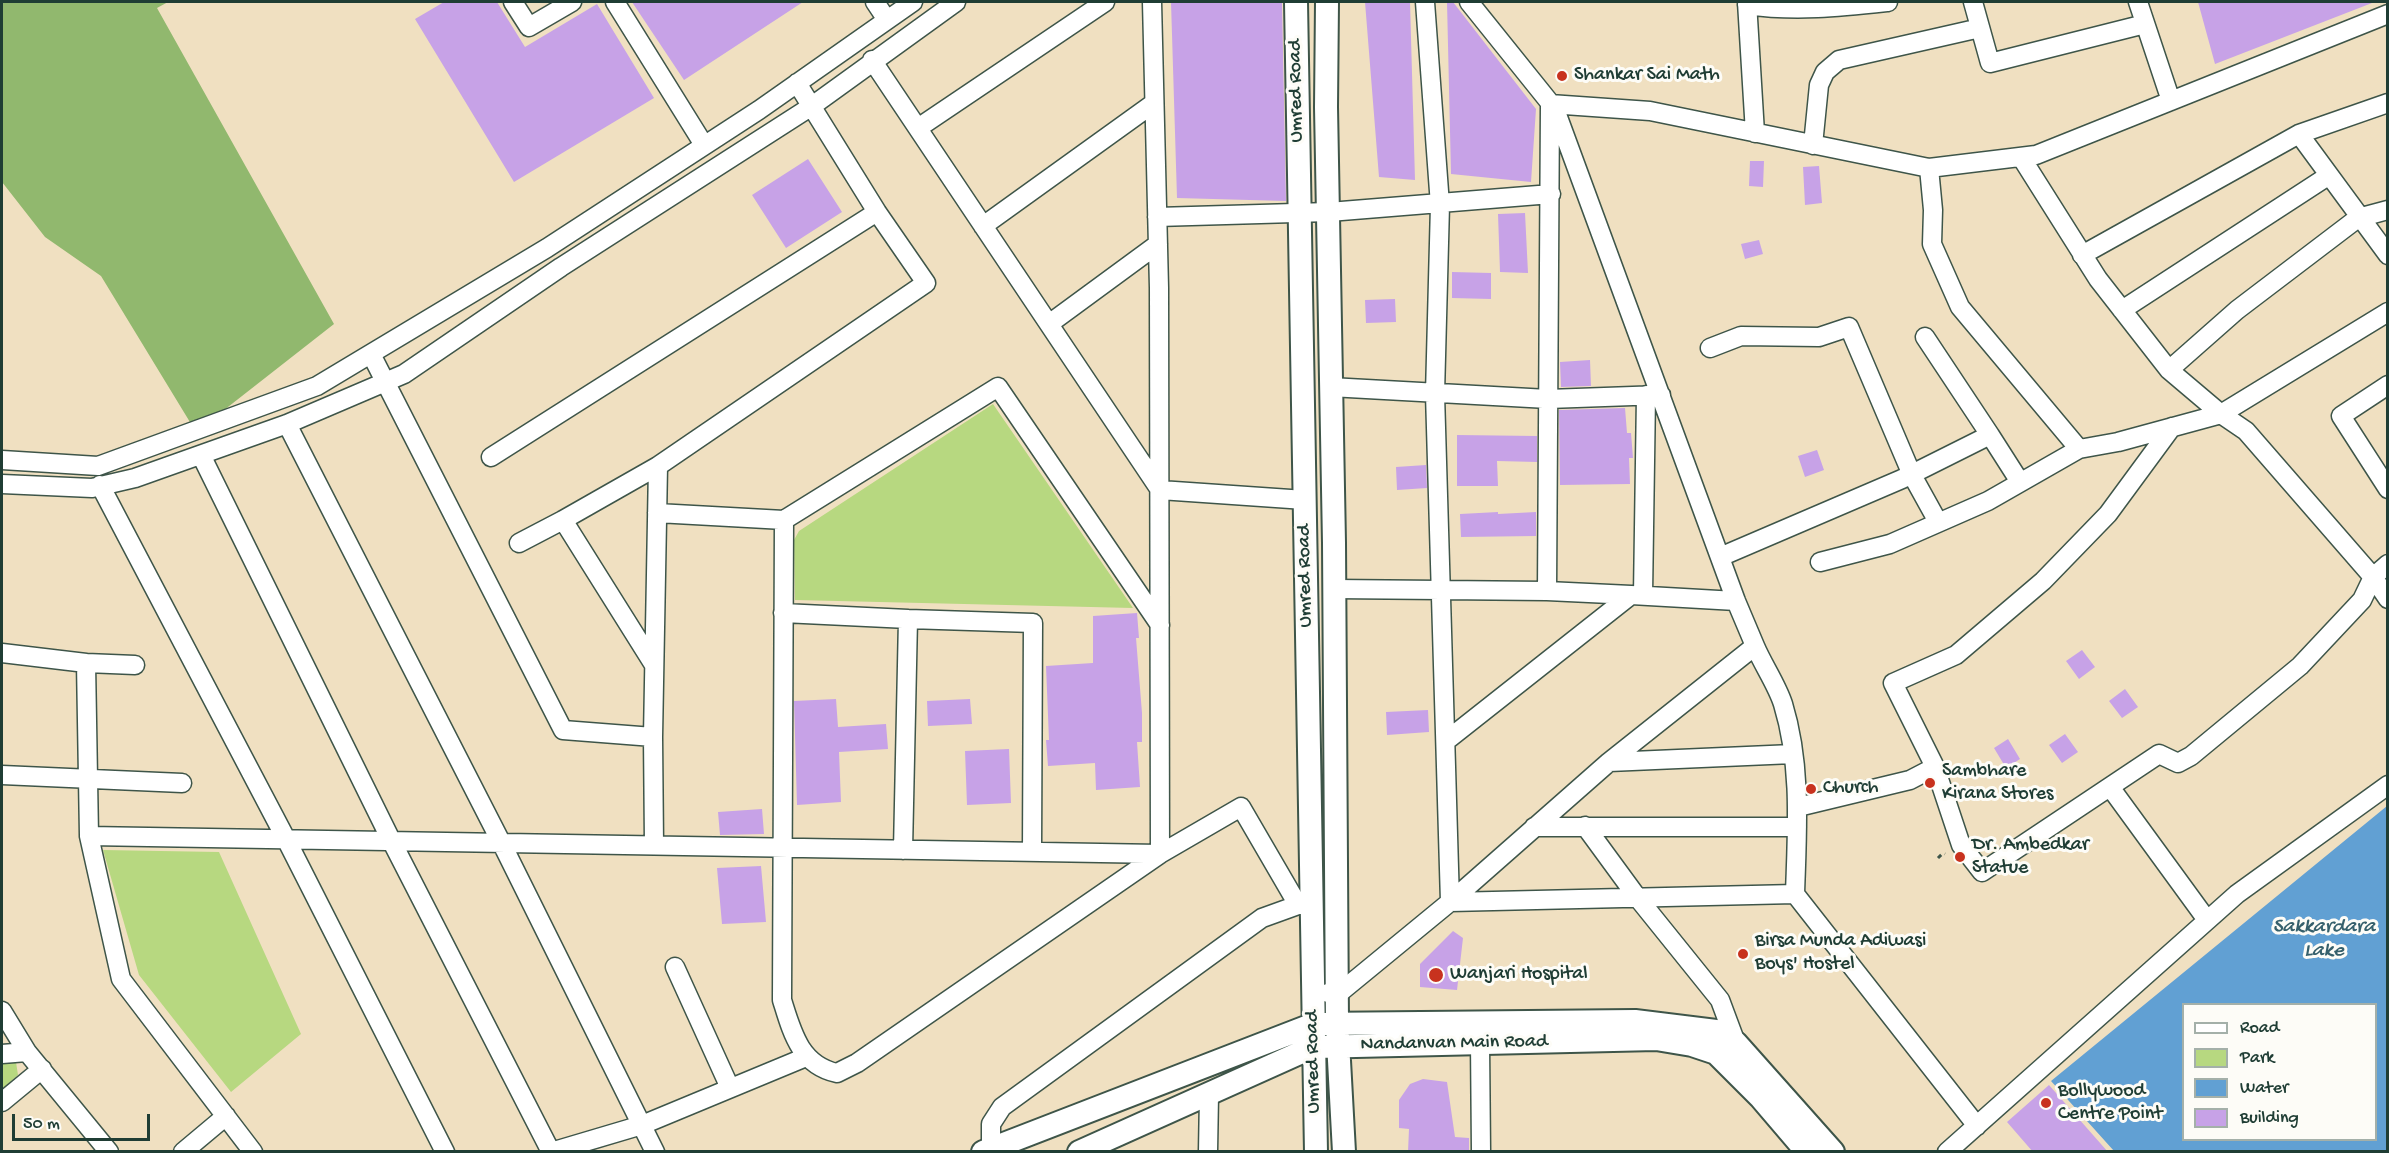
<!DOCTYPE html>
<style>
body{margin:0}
#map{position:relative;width:2389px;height:1153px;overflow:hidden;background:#f0e0c1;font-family:"Gochi Hand",sans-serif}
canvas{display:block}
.frame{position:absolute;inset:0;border:3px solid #1f3d34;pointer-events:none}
.legend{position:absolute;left:2182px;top:1003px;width:195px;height:138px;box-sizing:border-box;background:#fdfcf7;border:2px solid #a4b0a9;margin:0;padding:8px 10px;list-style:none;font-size:18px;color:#1f3d34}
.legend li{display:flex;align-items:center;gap:12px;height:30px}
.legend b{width:30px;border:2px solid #a4b0a9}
.scale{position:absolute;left:12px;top:1114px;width:138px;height:27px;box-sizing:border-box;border:3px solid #1f3d34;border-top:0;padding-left:8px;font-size:18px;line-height:21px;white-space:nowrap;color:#1f3d34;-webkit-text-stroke:4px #fdfcf7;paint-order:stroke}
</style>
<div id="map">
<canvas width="2389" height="1153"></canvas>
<div class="frame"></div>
<ul class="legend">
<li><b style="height:8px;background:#fff"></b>Road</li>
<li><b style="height:16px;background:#b7d880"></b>Park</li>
<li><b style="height:16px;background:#61a0d3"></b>Water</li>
<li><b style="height:16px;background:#c7a2e7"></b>Building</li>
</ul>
<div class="scale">50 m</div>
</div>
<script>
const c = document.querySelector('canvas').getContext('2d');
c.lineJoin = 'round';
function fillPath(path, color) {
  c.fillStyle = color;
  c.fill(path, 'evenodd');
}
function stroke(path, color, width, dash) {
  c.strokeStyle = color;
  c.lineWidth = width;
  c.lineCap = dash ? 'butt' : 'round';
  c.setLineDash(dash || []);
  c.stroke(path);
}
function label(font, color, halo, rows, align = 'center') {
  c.font = font + ' "Gochi Hand",sans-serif';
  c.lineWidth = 6;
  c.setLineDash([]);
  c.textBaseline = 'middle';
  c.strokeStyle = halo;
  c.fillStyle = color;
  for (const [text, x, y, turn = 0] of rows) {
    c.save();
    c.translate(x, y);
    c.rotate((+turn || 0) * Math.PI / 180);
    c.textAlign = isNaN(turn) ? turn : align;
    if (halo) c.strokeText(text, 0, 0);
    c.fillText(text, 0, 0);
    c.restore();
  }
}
fillPath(new Path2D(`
 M993,404l140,204 -338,-8 -1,-60 5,-9z
 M103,850l116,2 82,182 -70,58 -92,-117z
 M16,1062l2,13 -16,14v-26z`), '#b7d880');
fillPath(new Path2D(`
 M2,2h166l-11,6 177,316 -138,108 -95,-156 -56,-39 -43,-55z`), '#91b86e');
fillPath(new Path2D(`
 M2387,806v345h-273l-63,-70zM2184,1004h192v136h-192z`), '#61a0d3');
fillPath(new Path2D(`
 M444,2h53l28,45 72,-43 57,94 -140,84 -99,-163z
 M632,2h171l-119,78z
 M1171,2h111l4,199 -109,-3z
 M1365,2h45l5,178 -36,-3z
 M1447,2h6l83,107 -5,73 -80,-8z
 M2198,2h174v1l-157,61z
 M808,159l34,53 -56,36 -34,-53z
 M1750,161h14l-1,26 -14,-1z
 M1819,166l3,37 -17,2 -2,-38z
 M1525,213l3,60 -28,-1 -2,-58z
 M1759,240l4,14 -18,5 -4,-15z
 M1452,272l39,1v26l-39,-1z
 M1395,299l1,23 -30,1 -1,-23z
 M1590,360l1,26 -30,1 -1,-25z
 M1625,408l2,25h4l2,25h-4l1,26 -70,1 -1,-75z
 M1457,435l80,1v26l-40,-1 1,25h-41z
 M1817,450l7,20 -19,7 -7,-21z
 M1426,465l1,23 -30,2 -1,-23z
 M1498,512v2l38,-2v24l-75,1 -1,-23z
 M1137,613l2,25h-3l6,75v29h-5l3,45 -44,3 -1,-27 -47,3 -2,-26h3l-3,-74 47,-3v-47z
 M2082,650l13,17 -16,12 -13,-18z
 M2125,689l13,18 -16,11 -13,-17z
 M836,699l2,28 48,-3 2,25 -49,3 2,50 -44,3 -3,-104z
 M970,699l2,25 -44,2 -1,-25z
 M1428,710l1,22 -42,3 -1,-23z
 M2065,734l13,18 -16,11 -13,-18z
 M2008,739l12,20 -14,9 -12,-20z
 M1009,749l2,54 -44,2 -2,-54z
 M762,809l2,25 -44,1 -2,-23z
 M761,866l5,56 -44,2 -5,-56z
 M1453,931l10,7 -6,52 -37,-3v-23z
 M1423,1079l24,3 8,55 14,1v14h-61l1,-23 -10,-1v-28l11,-16z
 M2049,1085l59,67h-75l-26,-30z`), '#c7a2e7');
const minor = new Path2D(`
 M513,2l16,25 43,-25
 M615,2l89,143
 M875,2l12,18
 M1152,2l7,286 1,566 81,-47 57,98
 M1425,2l15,203 -5,189 15,508 345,-8 182,232
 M1469,2l86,107 181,492 19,45 -146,116 184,-8
 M1747,2l8,131
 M1973,2l17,61 155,-39
 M2138,2l33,99
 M1747,5c48,7 94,2 141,-3
 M872,60l288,430 145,10
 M918,128l187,-126
 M2299,134l89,121
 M1813,145l6,-60 6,-13 14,-12 141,-32
 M2021,157l77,122 71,91 52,44 167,-102
 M1929,168l107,-13 352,-141
 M1157,217l172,-5 222,-18
 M983,226l171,-123
 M2082,255l217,-121 89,-31
 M2122,310l206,-134
 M1049,324l109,-80
 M1925,337l65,98
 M1710,348l31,-12 78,1 30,-10 63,148 26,47
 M371,354l192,376 90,7 1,108
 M2169,370l68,-60 121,-92 30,-8
 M2388,385l-47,31 47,73
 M1330,387l218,12 113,-4
 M287,424l214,418 154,310
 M201,455l190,385 160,312
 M491,457l386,-245
 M2,460l96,6 219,-80 230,-138 212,-138 154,-108
 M2,484l90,4 43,-10 152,-54 117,-50 157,-107 251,-161 144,-104
 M100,485l186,354 159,313
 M657,513l127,7
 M519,543l44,-23
 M1720,557l182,-78 88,-44 30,47
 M1820,562l70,-18 98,-43 91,-52
 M1334,589l213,2
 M1631,595l-84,-4 3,-487 100,7 279,57 4,42 -1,34 28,63 119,142 39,-7 103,-28 25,17 127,146 15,22
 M1643,595l3,-200
 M783,613l125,6 -5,231
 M908,619l125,4 -1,229
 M1160,625l-162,-238 -214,133 -2,480c10,32 18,65 55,73l20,-10 303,-209
 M1755,646c8,19 22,39 28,58 19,62 14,127 12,190
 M2,653l84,10
 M654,665l-91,-145 95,-54
 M653,737l5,-271 268,-183 -49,-71 -80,-129
 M1446,741l185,-146 105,6
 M1935,767l-42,-84 63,-28 87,-74 65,-67 64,-87
 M2,775l180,8
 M2110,787l97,133
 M1798,807l112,-27 25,-13 26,78 21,27 177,-118 19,9 13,-7 109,-90 62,-66 11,-23 15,-13
 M1585,826l52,71 83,103 16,43
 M1534,827h263
 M89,836l-3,-173 49,2
 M675,967l55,121
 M1328,993l10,1 112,-92 159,-140
 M2,1011l25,41 82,100
 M1480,1043l1,109
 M2,1054l25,-2
 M2,1102l40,-33
 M991,1149v-25l11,-17 260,-189 36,-13h11
 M183,1152l43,-36
 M253,1152l-132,-173 -32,-143 1071,18
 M551,1152l91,-27 164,-68
 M1208,1152l1,-57
 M1947,1152l290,-258 151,-109`);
const major = new Path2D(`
 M1296,2l20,1150
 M1327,2l-1,105 8,436 3,481 7,128
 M983,1152l331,-128 321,-3 81,10 20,12 97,109
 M1079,1152l234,-105 343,-8 36,6 24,8 45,45 46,54`);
stroke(minor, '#3e5549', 21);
stroke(major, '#3e5549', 26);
stroke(new Path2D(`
 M1938,858l5,-5 2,1`), '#3e5549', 3, [4.5, 4.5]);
stroke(minor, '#fff', 18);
stroke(major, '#fff', 22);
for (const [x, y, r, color] of [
 [1562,76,6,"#c8321e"],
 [1930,783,6,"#c8321e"],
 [1811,789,6,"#c8321e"],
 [1960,857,6,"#c8321e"],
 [1743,954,6,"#c8321e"],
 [1436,975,8,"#c8321e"],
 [2046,1103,6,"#c8321e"]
]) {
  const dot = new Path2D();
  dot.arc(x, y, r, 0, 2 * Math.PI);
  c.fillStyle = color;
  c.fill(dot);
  stroke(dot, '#fdfcf7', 2);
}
label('20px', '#1f3d34', '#fdfcf7', [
 ["Shankar Sai Math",1574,76],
 ["Sambhare",1942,772],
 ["Kirana Stores",1942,795],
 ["Church",1823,789],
 ["Dr. Ambedkar",1972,846],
 ["Statue",1972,869],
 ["Birsa Munda Adiwasi",1755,942],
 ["Boys' Hostel",1755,965],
 ["Wanjari Hospital",1450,975],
 ["Bollywood",2058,1092],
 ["Centre Point",2058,1115]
], 'left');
label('20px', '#1f3d34', '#fdfcf7', [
 ["Umred Road",1297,91,-91],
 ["Umred Road",1306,576,-91],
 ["Nandanvan Main Road",1454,1044,-1],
 ["Umred Road",1314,1062,-91]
]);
label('italic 21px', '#36606c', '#fdfcf7', [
 ["Sakkardara",2324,928],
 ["Lake",2324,952]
]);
</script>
